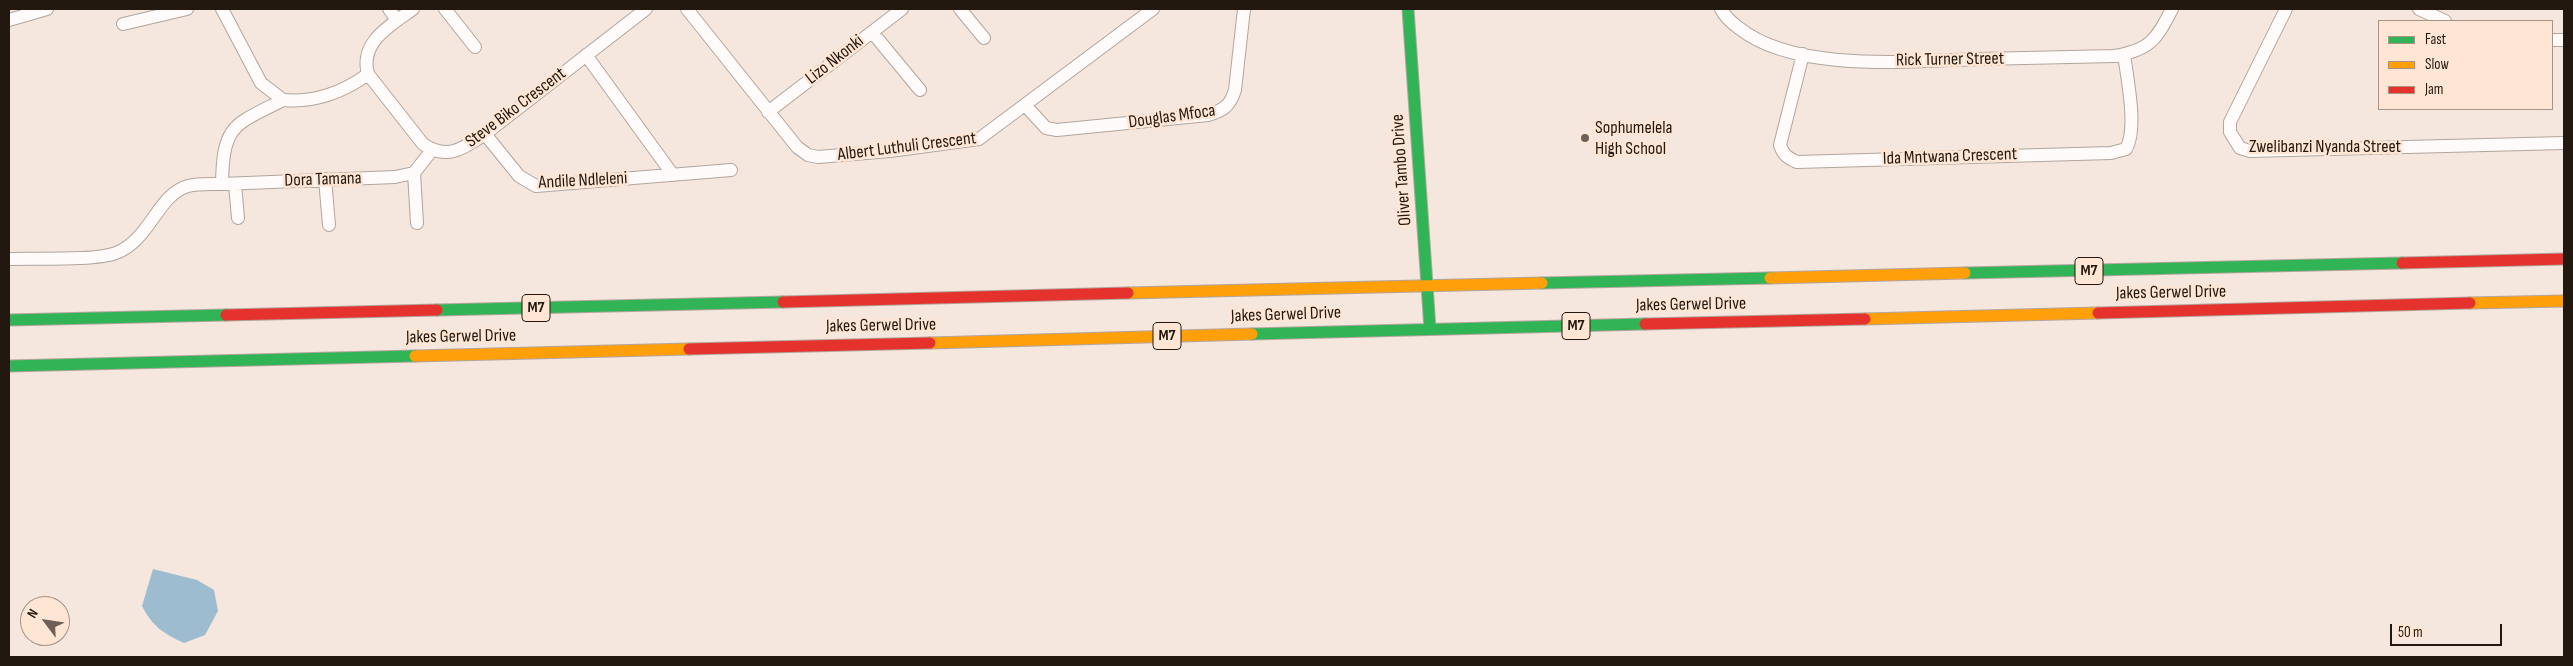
<!DOCTYPE html>
<style>
body{margin:0}
#map{position:relative;width:2573px;height:666px;overflow:hidden;background:#f5e7de;font-family:"Sofia Sans Condensed",sans-serif}
canvas{display:block}
.frame{position:absolute;inset:0;border:10px solid #221810;pointer-events:none}
.legend{position:absolute;left:2378px;top:20px;width:175px;height:90px;box-sizing:border-box;background:#ffe6d4;border:1px solid #a79486;margin:0;padding:6px 9px;list-style:none;font-size:15px;color:#221810}
.legend li{display:flex;align-items:center;gap:10px;height:25px}
.legend b{width:25px;border:1px solid #a79486}
.north{position:absolute;left:20px;top:596px;width:50px;height:50px;box-sizing:border-box;background:#ffe6d4;border:1px solid #a79486;border-radius:50%;rotate:301deg;font-size:14px;font-weight:700;line-height:20px;text-align:center;color:#221810}
.north::after{content:'';display:block;margin:auto;width:18px;height:22px;background:#6c6058;clip-path:polygon(50% 0,100% 100%,50% 72%,0 100%)}
.scale{position:absolute;left:2390px;top:624px;width:112px;height:22px;box-sizing:border-box;border:2px solid #221810;border-top:0;padding-left:6px;font-size:15px;line-height:18px;white-space:nowrap;color:#221810;-webkit-text-stroke:4px #ffe6d4;paint-order:stroke}
</style>
<div id="map">
<canvas width="2573" height="666"></canvas>
<div class="frame"></div>
<ul class="legend">
<li><b style="height:6px;background:#30b455"></b>Fast</li>
<li><b style="height:6px;background:#ff9f0a"></b>Slow</li>
<li><b style="height:6px;background:#e5322d"></b>Jam</li>
</ul>
<div class="north">N</div>
<div class="scale">50 m</div>
</div>
<script>
const c = document.querySelector('canvas').getContext('2d');
c.lineJoin = 'round';
function fillPath(path, color) {
  c.fillStyle = color;
  c.fill(path, 'evenodd');
}
function stroke(path, color, width, dash) {
  c.strokeStyle = color;
  c.lineWidth = width;
  c.lineCap = dash ? 'butt' : 'round';
  c.setLineDash(dash || []);
  c.stroke(path);
}
function label(font, color, halo, rows, align = 'center') {
  c.font = font + ' "Sofia Sans Condensed",sans-serif';
  c.lineWidth = 5;
  c.setLineDash([]);
  c.textBaseline = 'middle';
  c.strokeStyle = halo;
  c.fillStyle = color;
  for (const [text, x, y, turn = 0] of rows) {
    c.save();
    c.translate(x, y);
    c.rotate((+turn || 0) * Math.PI / 180);
    c.textAlign = isNaN(turn) ? turn : align;
    if (halo) c.strokeText(text, 0, 0);
    c.fillText(text, 0, 0);
    c.restore();
  }
}
fillPath(new Path2D(`
 M153,569l44,11 17,10 4,21 -13,24 -21,8c-20,-9 -32,-17 -42,-37z`), '#9ebccf');
const street = new Path2D(`
 M222,9l39,74 22,17c31,3 61,-8 85,-26
 M389,9l8,11
 M413,9c-22,16 -54,33 -45,65l55,70c24,17 41,4 62,-10l161,-125
 M445,9l30,38
 M687,9l110,138 11,8 10,2 72,-6 89,-12 174,-130
 M960,9l24,29
 M1721,9c4,8 11,14 18,19 56,45 173,33 242,31 44,-1 89,-2 133,-3 36,-6 42,-16 58,-47
 M2286,9l-56,113v10l10,16 10,3 314,-8
 M2419,9l26,12
 M9,20l38,-11
 M123,24l64,-15
 M872,32l48,58
 M2552,40h12
 M1803,54l-23,91c3,10 8,13 17,17l314,-9 15,-4c12,-21 1,-70 -2,-95
 M586,55l87,120
 M283,100c-49,25 -60,24 -61,84l173,-7 19,-4 18,-23
 M1025,105l21,23 11,2 151,-15c16,-5 22,-9 27,-25l9,-81
 M768,112l134,-103
 M485,134l34,42 17,10 195,-16
 M414,173l3,50
 M325,179l4,46
 M235,184l3,34
 M9,259c25,-1 86,2 107,-6 34,-13 42,-59 72,-67 11,-3 23,-2 34,-2`);
const fast = new Path2D(`
 M1408,9l22,320
 M1965,273l437,-10
 M1542,283l228,-5
 M437,310l346,-8
 M9,320l217,-5
 M1252,334l393,-10
 M9,366l406,-10`);
const slow = new Path2D(`
 M1770,278l195,-5
 M1128,293l414,-10
 M2470,303l94,-2
 M1865,319l233,-6
 M930,343l322,-9
 M415,356l274,-7`);
const jam = new Path2D(`
 M2402,263l162,-4
 M783,302l345,-9
 M2098,313l372,-10
 M226,315l211,-5
 M1645,324l220,-5
 M689,349l241,-6`);
stroke(street, '#b1a59d', 14);
stroke(fast, '#b1a59d', 13);
stroke(slow, '#b1a59d', 13);
stroke(jam, '#b1a59d', 13);
stroke(street, '#fefbfa', 12);
stroke(fast, '#30b455', 11);
stroke(slow, '#ff9f0a', 11);
stroke(jam, '#e5322d', 11);
for (const [x, y, r, color] of [
 [1585,138,5,"#6c6058"]
]) {
  const dot = new Path2D();
  dot.arc(x, y, r, 0, 2 * Math.PI);
  c.fillStyle = color;
  c.fill(dot);
  stroke(dot, '#ffe6d4', 2);
}
for (const [x, y, w] of [
 [2089,271,28],
 [536,308,28],
 [1576,326,28],
 [1167,336,28]
]) {
  const box = new Path2D();
  box.roundRect(x - w / 2, y - 13.5, w, 27, 4);
  c.fillStyle = '#ffe6d4';
  c.fill(box);
  stroke(box, '#221810', 1);
}
label('bold 16px', '#221810', null, [
 ["M7",2089,271],
 ["M7",536,308],
 ["M7",1576,326],
 ["M7",1167,336]
]);
label('18px', '#221810', '#ffe6d4', [
 ["Lizo Nkonki",835,60,-38],
 ["Rick Turner Street",1950,60,-1],
 ["Steve Biko Crescent",516,108,-37],
 ["Douglas Mfoca",1172,117,-8],
 ["Albert Luthuli Crescent",907,147,-7],
 ["Zwelibanzi Nyanda Street",2325,147],
 ["Ida Mntwana Crescent",1950,157,-2],
 ["Oliver Tambo Drive",1402,170,-94],
 ["Dora Tamana",323,180,-2],
 ["Andile Ndleleni",583,181,-3],
 ["Jakes Gerwel Drive",2171,293,-1],
 ["Jakes Gerwel Drive",1691,305,-1],
 ["Jakes Gerwel Drive",1286,315,-2],
 ["Jakes Gerwel Drive",881,326,-1],
 ["Jakes Gerwel Drive",461,337,-1]
]);
label('18px', '#221810', '#ffe6d4', [
 ["Sophumelela",1595,128],
 ["High School",1595,149]
], 'left');
</script>
